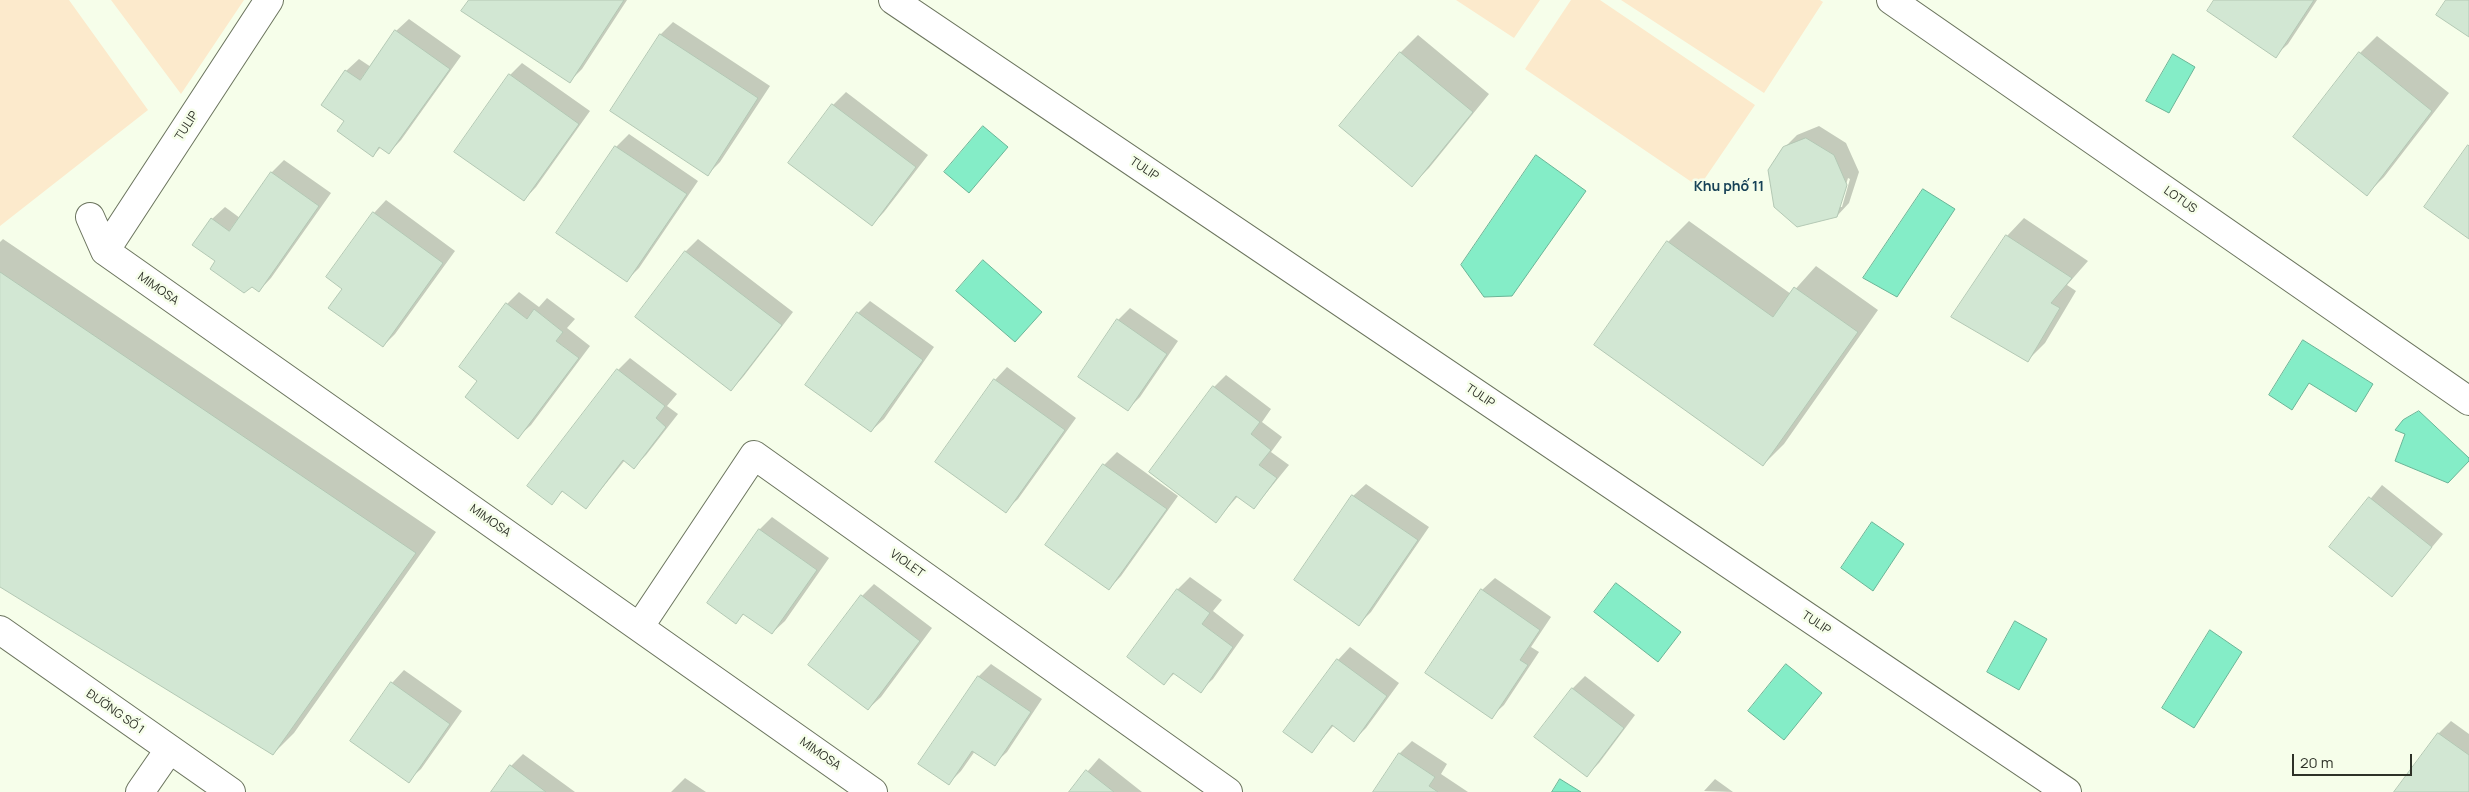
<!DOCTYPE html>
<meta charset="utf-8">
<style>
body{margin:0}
#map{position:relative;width:2469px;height:792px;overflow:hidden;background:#f6feea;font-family:Manrope,sans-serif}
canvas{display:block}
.scale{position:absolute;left:2292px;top:754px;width:120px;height:22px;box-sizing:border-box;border:2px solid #2e3228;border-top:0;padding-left:6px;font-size:15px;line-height:18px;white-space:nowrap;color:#2e3228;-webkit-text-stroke:4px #f6feea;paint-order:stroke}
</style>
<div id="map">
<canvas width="2469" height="792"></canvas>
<div class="scale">20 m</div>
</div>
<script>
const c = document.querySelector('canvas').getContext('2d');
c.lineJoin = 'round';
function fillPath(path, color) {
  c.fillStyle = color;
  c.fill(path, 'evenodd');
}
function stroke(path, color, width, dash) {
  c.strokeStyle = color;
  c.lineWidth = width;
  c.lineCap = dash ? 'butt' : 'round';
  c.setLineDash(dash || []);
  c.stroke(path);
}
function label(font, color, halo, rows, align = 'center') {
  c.font = font + ' Manrope,sans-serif';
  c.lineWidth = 5;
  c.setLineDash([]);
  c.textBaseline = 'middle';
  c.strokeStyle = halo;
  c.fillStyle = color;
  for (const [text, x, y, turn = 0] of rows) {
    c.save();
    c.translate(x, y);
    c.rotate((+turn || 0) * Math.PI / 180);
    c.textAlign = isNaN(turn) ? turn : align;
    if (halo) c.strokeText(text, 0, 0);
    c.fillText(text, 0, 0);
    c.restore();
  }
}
fillPath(new Path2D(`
 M0,0h69l79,110 -148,116z
 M111,0h133l-63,94z
 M1456,0h84l-26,38z
 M1571,0h29l155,105 -56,82 -174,-118z
 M1621,0h199l3,2 -59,91z`), '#fceacc');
const water = new Path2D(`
 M2173,54l22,13 -26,46 -23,-12z
 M983,126l25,21 -39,46 -25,-21z
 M1536,155l50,36 -74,105 -28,1 -23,-32z
 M1923,189l32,20 -58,88 -34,-19z
 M983,260l59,52 -27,30 -59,-51z
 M2303,340l70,44 -17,28 -47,-29 -17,27 -23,-15z
 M2419,411l50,47v3l-21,22 -53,-22 10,-27 -10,-4 8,-10z
 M1872,522l32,22 -31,47 -32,-23z
 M1616,583l65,49 -23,30 -64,-50z
 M2015,621l32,18 -28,51 -32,-18z
 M2210,630l32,22 -48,76 -32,-20z
 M1786,664l36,29 -38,47 -36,-29z
 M1560,779l21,13h-29z`);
fillPath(water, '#84edc7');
stroke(water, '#6ab597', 1);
fillPath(new Path2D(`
 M470,0h157l-45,69 -13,13z
 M2216,0h101l-29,44 -13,12z
 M409,19l52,37 -60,84 -12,13 -8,-6 -8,9 -27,-35 -23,-17 23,-33 13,-12 12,8 25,-36z
 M673,22l97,64 -50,76 -12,12 -96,-63 49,-77z
 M1418,35l71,59 -60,74 -17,17 -72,-59 61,-74z
 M2377,36l72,57 -65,84 -17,17 -7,-141z
 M522,63l68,48 -54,76 -12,13 -14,-125z
 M846,92l82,63 -44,57 -12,13 -82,-62 43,-58z
 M1819,126l27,17 13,29 -10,31 -12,13 -53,-68 13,-13zM1848,178l2,1 -8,28h-3z
 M629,134l69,47 -59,87 -12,12 -69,-47 58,-86z
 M284,160l47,33 -60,85 -12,13 -65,-46 18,-26 13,-12 15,11 32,-46z
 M386,200l69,51 -60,83 -12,12 -39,-57 30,-76z
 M2024,218l64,43 -21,24 9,6 -31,52 -18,18 -74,-44 54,-81z
 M1689,221l102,73 25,-28 62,44 -94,134 -21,21 -168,-120 73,-103z
 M3,239l433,293 -142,201 -21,21 -273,-169v-343z
 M698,239l95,73 -50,65 -12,13 -94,-73 49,-66z
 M519,292l20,15 8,-9 28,21 -8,9 23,18 -59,79 -13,12 -39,-56 28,-77z
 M870,301l64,46 -50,72 -13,12 -13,-118z
 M1130,308l48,33 -38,56 -12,12 -10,-89z
 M630,358l47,36 -10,12 11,8 -32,41 -12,12 -9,-7 -39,48 -22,-18 -13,13 -22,-17 89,-116z
 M1007,367l69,51 -58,81 -13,12 -10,-131z
 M1226,375l45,34 -9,13 20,15 -11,15 18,13 -35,43 -16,-12 -23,26 -1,-135z
 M1117,452l61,44 -57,80 -12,13 -62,-45 57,-79z
 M1366,484l63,43 -58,85 -12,12 -6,-128z
 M2382,485l61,49 -51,61 -61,-49z
 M772,517l57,41 -44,63 -13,12 -27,-20 -10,9 -26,-19 51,-74z
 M1190,577l32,23 -9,11 31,24 -31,44 -13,12 -25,-18 -11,10 -36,-26 50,-68z
 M1495,578l56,39 -20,30 8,5 -35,53 -13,12 -9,-127z
 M874,584l58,44 -51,69 -13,12 -6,-113z
 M1350,647l49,36 -33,45 -12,12 -20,-15 -23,27 -26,-20 53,-72z
 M991,664l51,35 -35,53 -13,12 -19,-13 -14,20 -12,12 30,-107z
 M404,670l58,41 -41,58 -13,12 -16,-98z
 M1585,676l50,39 -36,48 -12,12 -14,-87z
 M2451,721l18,13v58h-73l43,-59z
 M1412,741l35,23 -6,10 27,18h-94l26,-39z
 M523,754l52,38h-82l18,-26z
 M1099,758l43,34h-72z
 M685,778l21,14h-35z
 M1715,779l18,13 -29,-1z`), '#0003');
const building = new Path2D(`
 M469,0h155l-54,83 -109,-72z
 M2214,0h100l-38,58 -69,-47z
 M2446,0h23v37l-33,-22z
 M395,30l55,39 -61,85 -10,-7 -6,10 -36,-26 7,-10 -23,-16 24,-35 15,10z
 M660,34l98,64 -50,78 -98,-65z
 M1400,52l73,60 -61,75 -73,-61z
 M2359,52l73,59 -65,85 -74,-59z
 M509,74l70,50 -55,77 -70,-49z
 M832,104l84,63 -44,59 -84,-63z
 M1806,138l28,17 13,30 -10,32 -40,10 -23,-20 -6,-37 15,-23z
 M2468,145l1,1v93l-45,-32z
 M615,146l72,48 -60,88 -71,-49z
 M271,172l48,34 -60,86 -7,-5 -8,6 -34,-24 5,-8 -23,-16 19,-27 18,13z
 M373,212l70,51 -60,84 -55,-39 14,-19 -16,-12z
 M2006,235l66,43 -21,25 9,5 -32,54 -77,-45z
 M1667,241l106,76 21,-30 64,45 -95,134 -169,-121z
 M685,251l97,74 -51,66 -96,-74z
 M0,272l416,281 -143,202 -273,-168z
 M506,303l21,16 7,-10 29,23 -7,9 23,17 -61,81 -53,-42 12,-16 -18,-14z
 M857,312l66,48 -52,72 -66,-47z
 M1117,319l50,35 -39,57 -50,-34z
 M617,369l48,37 -9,12 10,9 -32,42 -11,-9 -37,49 -24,-18 -10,14 -25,-19z
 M994,379l71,51 -59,83 -71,-51z
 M1213,386l47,36 -9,12 20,16 -12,15 18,13 -23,31 -18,-13 -20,27 -67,-51z
 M1103,464l64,45 -58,81 -64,-45z
 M1352,495l66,45 -59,86 -65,-46z
 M2369,497l63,50 -40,50 -63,-50z
 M759,529l58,41 -45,64 -29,-20 -7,10 -29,-21z
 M1177,589l33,24 -8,11 31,23 -32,46 -28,-20 -9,12 -37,-28z
 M1481,589l59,41 -20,30 8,5 -36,54 -67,-46z
 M861,595l59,46 -52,69 -60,-45z
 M1337,659l50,37 -33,46 -22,-17 -20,28 -29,-21z
 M978,676l53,36 -36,54 -23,-15 -23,34 -31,-21z
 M391,682l59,42 -41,59 -59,-42z
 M1572,688l52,40 -37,49 -53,-40z
 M2438,733l31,22v37h-75z
 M1399,753l36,24 -6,9 9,6h-65z
 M510,765l36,27h-55z
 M1086,770l28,22h-45z`);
fillPath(building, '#d2e7d3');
stroke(building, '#b3c8b4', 1);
const minor = new Path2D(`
 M893,0l1174,792
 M1891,0l578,401
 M90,217l15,34
 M105,251l768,541
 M105,251l164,-251
 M640,626l114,-171 474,337
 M0,630l231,162
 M140,792l29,-42`);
stroke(minor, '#6b745e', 30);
stroke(minor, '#fff', 28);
label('12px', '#2e3228', '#f6feea', [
 ["TULIP",187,126,-57],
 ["TULIP",1144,169,34],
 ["LOTUS",2180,200,35],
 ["MIMOSA",158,289,35],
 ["TULIP",1480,396,34],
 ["MIMOSA",490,521,35],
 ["VIOLET",907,564,35],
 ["TULIP",1816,623,34],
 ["ĐƯỜNG SỐ 1",115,712,35],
 ["MIMOSA",820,754,35]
]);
label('bold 14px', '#174257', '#f6feea', [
 ["Khu phố 11",1729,187]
]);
</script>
